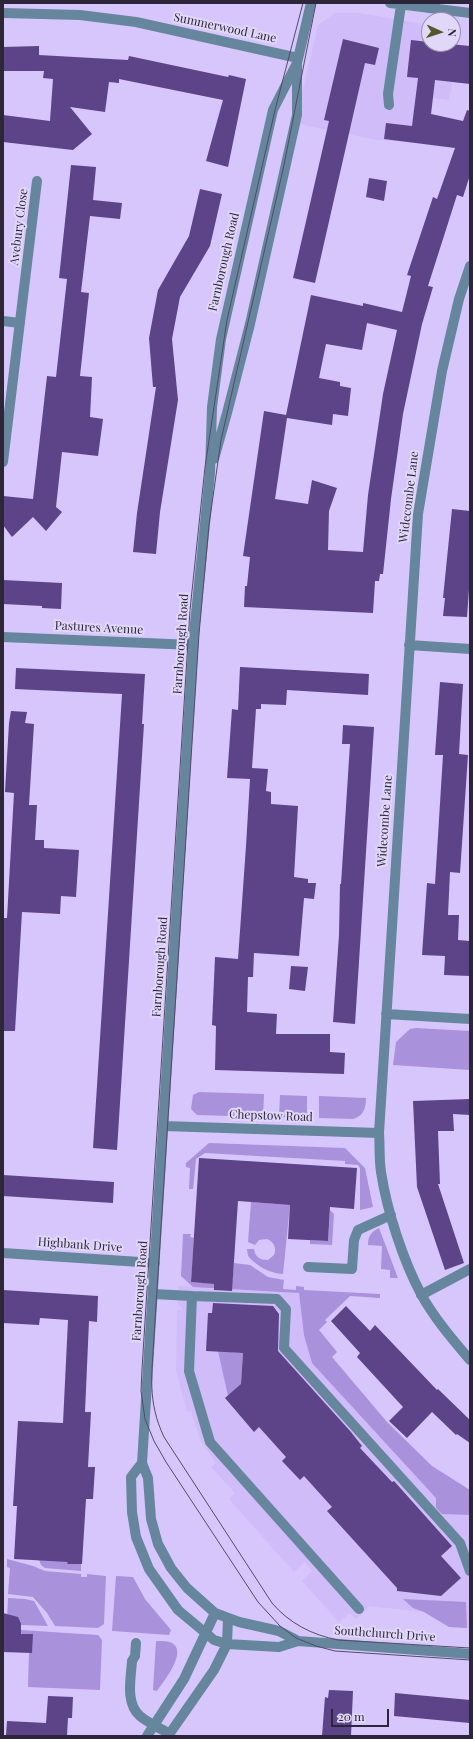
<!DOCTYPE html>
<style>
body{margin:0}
#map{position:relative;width:473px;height:1739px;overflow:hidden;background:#d7c6fc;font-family:"Playfair Display",serif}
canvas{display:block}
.frame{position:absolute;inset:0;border:4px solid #2d263b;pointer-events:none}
.north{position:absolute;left:421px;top:12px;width:40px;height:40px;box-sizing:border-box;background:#e1d7f8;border:1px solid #9990ac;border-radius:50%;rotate:93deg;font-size:11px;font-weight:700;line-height:16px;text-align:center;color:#2d263b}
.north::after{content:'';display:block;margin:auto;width:14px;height:18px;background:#515b2a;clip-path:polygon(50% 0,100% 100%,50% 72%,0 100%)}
.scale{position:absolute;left:331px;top:1709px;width:58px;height:18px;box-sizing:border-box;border:2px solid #2d263b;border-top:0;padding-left:5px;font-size:12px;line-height:14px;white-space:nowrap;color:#2d263b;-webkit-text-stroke:3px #e1d7f8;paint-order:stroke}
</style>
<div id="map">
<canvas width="473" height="1739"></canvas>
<div class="frame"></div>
<div class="north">N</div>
<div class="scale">20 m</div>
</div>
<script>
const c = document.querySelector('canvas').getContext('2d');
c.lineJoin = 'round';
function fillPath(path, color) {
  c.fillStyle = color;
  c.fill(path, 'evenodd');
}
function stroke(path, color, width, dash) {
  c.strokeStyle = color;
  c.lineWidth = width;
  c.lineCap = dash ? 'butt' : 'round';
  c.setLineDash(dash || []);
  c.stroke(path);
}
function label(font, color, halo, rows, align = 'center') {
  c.font = font + ' "Playfair Display",serif';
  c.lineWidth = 4;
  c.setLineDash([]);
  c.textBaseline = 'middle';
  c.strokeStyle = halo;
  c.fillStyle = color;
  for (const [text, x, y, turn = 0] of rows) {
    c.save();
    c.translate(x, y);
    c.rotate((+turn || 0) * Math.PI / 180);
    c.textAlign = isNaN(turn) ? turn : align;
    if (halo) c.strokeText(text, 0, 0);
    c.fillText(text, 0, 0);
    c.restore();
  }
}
fillPath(new Path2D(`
 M335,13h24l70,12v19h24v-15l8,1 -12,70 -16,-2 -3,31 -23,13 -31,-2 -81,-17 23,-98z
 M178,1286l121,7 5,42 132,163v10l6,5 28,2v113l-21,-1 -25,-15 -56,-6v2l-12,11 -6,-6 -11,9 -37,-41 10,-10 -7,-9 -11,10 -65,-73 6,-6 -24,-26 5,-4 -15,-22 -10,-30 -4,1 -11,-41 1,-61h5v-2l-5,-4z`), '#d0bcf9');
fillPath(new Path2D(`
 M416,1028l54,3v39l-77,-5 3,-23 14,-13z
 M199,1092l65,2 -1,23 -66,-2 -6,-6 2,-14z
 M280,1095l27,1v22l-28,-1z
 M319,1096l47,2c0,11 -3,18 -13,21l-34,-1z
 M209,1143l136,5 20,20 8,39 -13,3v-42l-2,-3 -13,-1v-3l-140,-8 -9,6 -3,30h-4l1,-21 -4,-1v-4z
 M251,1202l39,3 -7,69c-14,-1 -25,-7 -35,-18l-1,-7h7c1,8 6,11 14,11l6,-5c3,-7 0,-13 -7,-16l-8,1 -4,5 -7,-3z
 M330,1210l4,4 -2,31 -22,-1v-4l18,1z
 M379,1228l19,50h-8v-8l-9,-1 1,-23 -14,-1c0,-9 3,-13 11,-17z
 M183,1234h8l-1,3 4,1 -3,44 41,3 2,-22 16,2 18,12 16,3 -1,9 13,1v-4l8,1v3l76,4v4l-30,-2 -25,24 2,2 -8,8 18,22 -5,5 55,65 45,44 38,24v25l-28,-1 -6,-6v-10l-124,-135 -8,-28 -5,-42 -106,-6 -12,-11z
 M218,1351l25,2 -2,32 -13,11z
 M68,1551v13h13v7l-36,-3 -4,-3 -2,-5z
 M7,1559l26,7 12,5 36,3v3h6v-3l19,2 -2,48 -6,4 -43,-2 -8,-13 -14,-16 -25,-3 2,-26 -3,-1z
 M116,1576l17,1 12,22 26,31 -2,5 -57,-4z
 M8,1598l17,1 9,2 14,25 -27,-1v-4l-14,-1z
 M403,1599l63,3 1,26 -18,-1 -25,-15 -11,-4z
 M21,1630l77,5 4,5 -2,50 -72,-3 1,-34h3v-19h-11z
 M156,1641c5,0 12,0 16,2 16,9 -9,39 -15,48l-4,-1z`), '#aa91dc');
fillPath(new Path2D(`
 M343,39l36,9 -4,17 -10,-2 -50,220 -22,-5 36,-157 -5,-1z
 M411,40l18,2v2h20l21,2v38l-35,-4 -4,34 32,7 4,-11 3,1v64l-7,22 -6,-2 -29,91 5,1 -11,37 -19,90 -12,85 -8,75h-3l-1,7h-4l-2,32 -129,-6 1,-21h2l3,-29 -7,-1 21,-145 22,4 25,-120 52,11v-3l39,9 9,-36 -4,-1 26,-78 4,2 18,-51 -71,-9 2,-16 26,3 6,-48 -11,-1zM367,323l30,7 -14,64 -15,101 -5,57 -35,-2 1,-39 8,-23 -25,-8 -4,24 -33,-5 12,-81 45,7 1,-11 15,2 3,-28 -11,-2v-4l-21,-4 7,-34 36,6z
 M39,46v9l89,5 1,-4 99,21 1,-2 17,4 -18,88 -22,-6 17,-61 -104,-21v4l-10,-1 -4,30 -35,-5 22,27 -19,16 -70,-8v-27l47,6 3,-42 -10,-1 1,-7h-41v-24z
 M71,165l25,2 -3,33 29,3 -2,16 -30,-3 -9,76 8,1 -9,83 12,1 -2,40 13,2 -5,37 -36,-4 -6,55 6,5 -16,19 -13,-14 -21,20 -9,-12v-29l30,3 14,-123 9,1 11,-98 -8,-1z
 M369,178l18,3 -3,20 -18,-4z
 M200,189l22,5 -12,52 -30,51 -8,42 6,61 -18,112 -4,42 -23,-2 4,-39 19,-126h-3l-4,-49 9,-48 31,-54z
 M452,509l18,2v65l-3,41 -24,-1 2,-18h-2z
 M3,580l59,3 -1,26 -19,-1v-2l-39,-2z
 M240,667l129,7 -1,21 -81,-5 -1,15 -25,-1v5h-5l-4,59 16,1 -2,22 5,1v12l27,2 -4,71 14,2v4h8l-2,16 -10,-1 -5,58 -45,-3 -1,24h-5l-1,35 30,2 -1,20h54v18l15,1 -1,21 -129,-4 1,-44 -4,-1 3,-68 23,2 8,-113 4,-67 -23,-1 5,-69 6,1z
 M16,668l129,6 -3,50h2l-27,426 -24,-2 29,-454 -107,-5z
 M440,682l23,2 -4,70 9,1 -8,118 -10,-1 -2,43h11l-1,25 12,1v35l-26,-1 1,-19 -23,-1 5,-72 8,1 8,-129h-8z
 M11,711l16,1 -2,11 9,1 -5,81h8l-2,35h9v8l35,2 -3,47 -15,-1 -1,18 -38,-2 -7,119h-12v-113h4l7,-125 -9,-1 4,-69z
 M343,725l31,2 -19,297 -22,-2 6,-87 1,-51h1l9,-140h-8z
 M291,966l17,1 -3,24 -16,-2z
 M470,1099v16l-17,-1 1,17h-16l2,53h-2l26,79 -19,7 -28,-83 -4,-86z
 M199,1158l158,10 -3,41 -24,-2 -2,34 -40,-2 2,-34 -52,-4 -6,90 -18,-1v-6l-23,-2z
 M3,1175l111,7 -1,21 -110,-7z
 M3,1290l95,6 -1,26 -8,-1 -4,91h6l-3,55h7l-2,32h-7l-4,65h-15l1,-2 -54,-3 3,-53h-4l5,-85 45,2 5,-103 -28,-2 -1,7 -36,-2z
 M213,1303l60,3 6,8 -1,37 73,81 11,14 -2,2 32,34 2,-1 58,65 -11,10 20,22 -20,18 -44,-5v-3l-70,-77 5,-4 -28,-31 -4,4 -18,-19 4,-4 -27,-30 -5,5 -29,-34 16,-14 2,-31 -37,-2 2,-38h4z
 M346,1306l24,25 5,-6 62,65 1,-1 32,31v23l-13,-9 -1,1 -24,-23 -25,26 -18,-17 14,-14 -46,-50 3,-4 -29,-32z
 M3,1613l15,4 3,6v11h12l-1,19 -29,-1z
 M329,1690l24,1 -2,45h-29l3,-39 3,1z
 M395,1693l75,7v23l-76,-7z
 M48,1696l25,1 -1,21h-4l-1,18h-61l1,-15 39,2z`), '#5d4388');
stroke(new Path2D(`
 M311,3l-14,60 -24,47 -52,229 -9,68 -2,66 -16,161 -52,829 6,15 3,41 7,25 13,24 16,20 28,25 24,9 40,9 19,10 172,13
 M390,3l80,10
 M3,13l77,2 56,7 162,36
 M389,105l-1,-11 13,-89
 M470,266l-11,33 -17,72 -24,143 -39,619c1,13 0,26 2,39 6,39 22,88 40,122 13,24 32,46 49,66
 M3,321l17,2
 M214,459l13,-46 23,-89 47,-209v-50
 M3,462l34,-281
 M3,637l190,8
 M409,645l61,4
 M386,1014l84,5
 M163,1126l216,7
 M3,1253l152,10
 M308,1267l44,2 2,-29 4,-10 33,-15
 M153,1294l39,2 -3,75 21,71 149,167
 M421,1295l49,-26
 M192,1296l85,3 9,10 -2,39 176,195 10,28
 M142,1463l-11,14 1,35 4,25 13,32 29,41 36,30 13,4 52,3 19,-6
 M136,1643l-1,13 -3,5c-1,17 -7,42 8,55 8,7 20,12 30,18
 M147,1736l37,-57 31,-66
 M168,1736l46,-66 13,-26 1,-26`), '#66869d', 10);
stroke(new Path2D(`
 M303,3l-28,107 -48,210 -22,147 -15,143 -48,759 -1,22 4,28 9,22 12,21 92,140 22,24 16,12 20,8 19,5 135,9
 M316,3l-32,162 -63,275 -12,85 -10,109 -45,703c-2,37 -7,64 10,100l108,166c17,20 40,32 66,37l132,8`), '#544a67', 1);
label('12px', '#2d263b', '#e1d7f8', [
 ["Summerwood Lane",225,28,12],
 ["Avebury Close",19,227,-83],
 ["Farnborough Road",224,262,-77],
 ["Widecombe Lane",409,497,-83],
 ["Pastures Avenue",99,628,3],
 ["Farnborough Road",181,644,-86],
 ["Widecombe Lane",385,821,-86],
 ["Farnborough Road",160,967,-86],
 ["Chepstow Road",271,1116,2],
 ["Highbank Drive",80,1245,4],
 ["Farnborough Road",140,1291,-86],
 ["Southchurch Drive",385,1634,4]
]);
</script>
